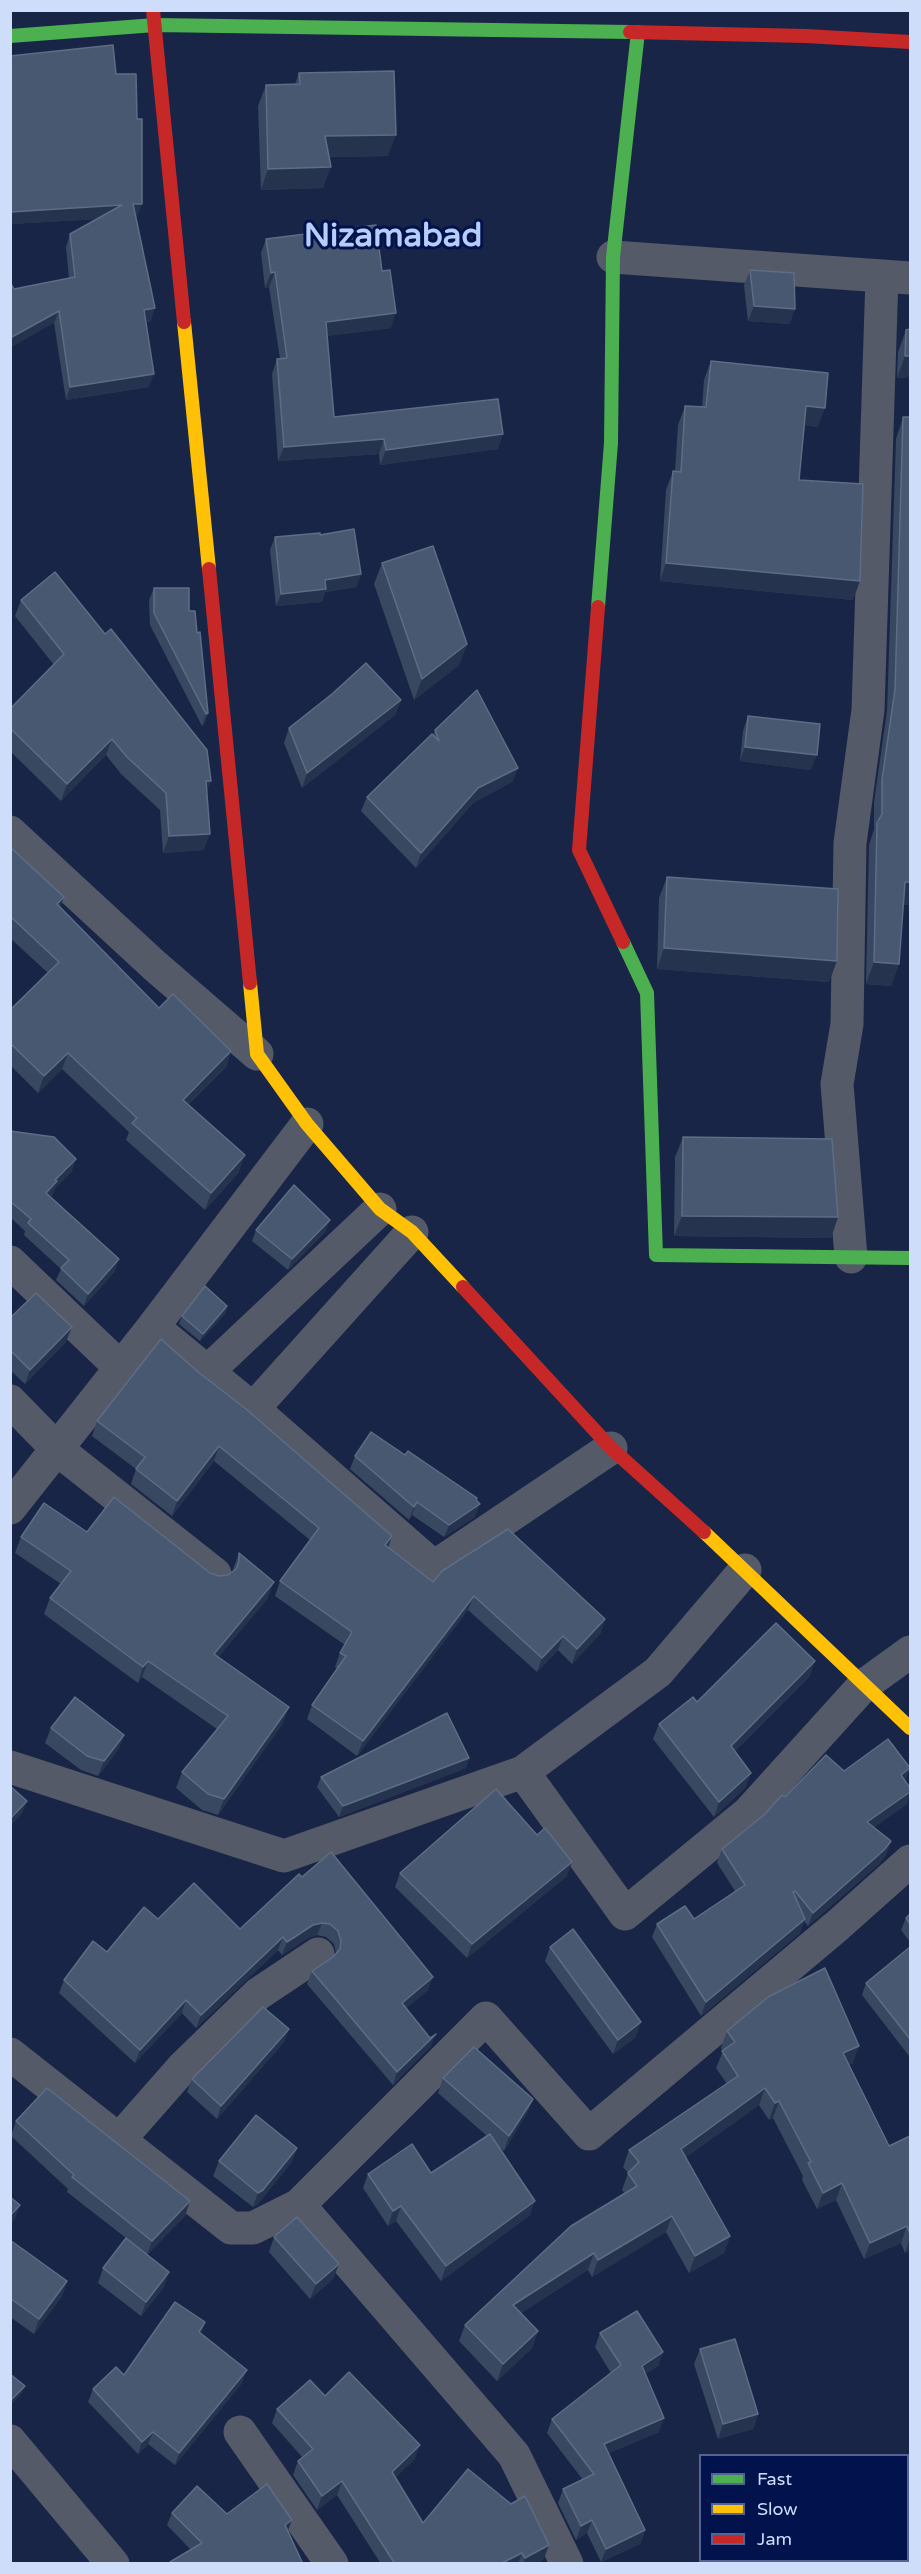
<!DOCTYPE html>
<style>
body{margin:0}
#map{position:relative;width:921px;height:2574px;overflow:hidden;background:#192546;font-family:"Varela Round",sans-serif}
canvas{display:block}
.frame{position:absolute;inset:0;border:12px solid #cdddfa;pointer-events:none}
.legend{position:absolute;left:699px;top:2454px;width:210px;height:108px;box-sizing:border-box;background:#01124c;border:2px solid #536392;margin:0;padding:8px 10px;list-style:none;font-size:18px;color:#cdddfa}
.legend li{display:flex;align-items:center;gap:12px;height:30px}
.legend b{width:30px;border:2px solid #536392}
</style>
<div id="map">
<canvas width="921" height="2574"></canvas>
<div class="frame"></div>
<ul class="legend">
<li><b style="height:8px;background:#4caf50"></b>Fast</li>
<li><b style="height:8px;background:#ffc107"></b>Slow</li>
<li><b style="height:8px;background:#c62828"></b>Jam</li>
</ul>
</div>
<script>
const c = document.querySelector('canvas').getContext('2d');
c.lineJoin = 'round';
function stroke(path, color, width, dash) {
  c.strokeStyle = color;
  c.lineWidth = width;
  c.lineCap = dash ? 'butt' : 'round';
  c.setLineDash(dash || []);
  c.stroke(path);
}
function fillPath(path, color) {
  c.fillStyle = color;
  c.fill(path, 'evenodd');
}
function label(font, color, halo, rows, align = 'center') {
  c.font = font + ' "Varela Round",sans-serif';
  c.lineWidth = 6;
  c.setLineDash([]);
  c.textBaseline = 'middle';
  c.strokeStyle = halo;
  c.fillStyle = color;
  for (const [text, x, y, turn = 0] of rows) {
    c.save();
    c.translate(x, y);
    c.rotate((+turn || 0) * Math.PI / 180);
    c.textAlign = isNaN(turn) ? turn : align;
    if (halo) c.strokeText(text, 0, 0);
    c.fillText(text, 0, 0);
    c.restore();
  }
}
stroke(new Path2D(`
 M613,257l297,21
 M10,832l145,134 102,88
 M851,1257l-14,-173 10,-60 3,-181 18,-133 14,-434
 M10,1262l111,106
 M153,1327l100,82 181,158 177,-119
 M206,1373l174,-164
 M10,1401l48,49 157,124
 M253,1409l159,-177
 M10,1508l143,-181 154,-203
 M10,1767l274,89 239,-84 135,-100 87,-102
 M523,1772l102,142 123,-101 115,-127 47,-34
 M10,2054l221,174h22l46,-23
 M118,2141l66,-75 74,-72 60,-40
 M240,2432l92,132
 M10,2441l103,123
 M567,2564l-53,-109 -215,-250 187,-187 103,116 248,-208 73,-65`), '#545a67', 33);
stroke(new Path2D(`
 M10,36l145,-11 475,7
 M598,607l13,-164 2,-186 25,-225
 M623,942l24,51 9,262 254,3`), '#4caf50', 14);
stroke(new Path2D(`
 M184,322l25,247
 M250,983l7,71 50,70 73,85 32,23 51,55
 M704,1532l206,196`), '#ffc107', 14);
stroke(new Path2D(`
 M153,10l31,312
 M630,32l176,4 104,6
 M209,569l41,414
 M598,607l-19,243 44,92
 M463,1287l148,161 93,84
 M908,2539l2,-1
 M842,2564l8,-4`), '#c62828', 14);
fillPath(new Path2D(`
 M299,73l89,83 -59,1 -6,31 -62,2 -3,-84 8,-21 29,-1z
 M116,74l21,143h-1l15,104 -5,1 3,65 -83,13 -12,-77 -40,-34 55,-11 -3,-31 4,-13 27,-15 -87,5z
 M266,239l116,32 9,57 -64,8 7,81 164,32 -118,16 -1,-11 -101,7 -6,-87 5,-15h3l-11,-72 -4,1 -4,-35z
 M750,270l40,54 -42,-3 -4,-36z
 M910,329v48l-13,1 1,-26 8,-22z
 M711,361l107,66 -13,-2 -6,55 54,120 -193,-19 6,-91 7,-19h2l3,-46 7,-19 17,1 2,-27z
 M903,417h7v488l-7,-1 -4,60 -8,22 -25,-2 3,-139 5,-16v-27l13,-91 9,-272z
 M320,535l41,39 -5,13 -31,5 -3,10 -46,4 -6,-56 5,-13z
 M382,563l85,81 -8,21 -45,35 -40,-116z
 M154,588l35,23 8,22 11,80 -4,12 -2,1 -52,-101 -1,-25z
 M21,600l186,193 -3,57 -41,3 -3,-43 -39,-36 -15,-19 -45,46 -51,-50v-42l44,-44 -39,-49z
 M332,694l69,6 -6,15 -93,73 -18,-45 5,-15z
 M748,716l63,54 -71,-9 3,-30z
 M435,730l83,38 -6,14 -39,21 -57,65 -55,-57 6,-14 66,-62z
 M10,847l50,60 99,101 72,43 -5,16 -38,38 51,67 -34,38 -79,-70 3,-8 -67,-63 -24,24 -28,-28v-55l38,-37 -38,-35z
 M667,877l162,105 -172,-13 2,-71z
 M10,1131l62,40 -17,17 -2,6 -3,3 65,74 -31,35 -28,-26 5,-11 -37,-34 1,-4 -15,-14z
 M683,1137l155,80 -7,21 -157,-2 1,-79z
 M256,1230l70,1 -38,39 -36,-29z
 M227,1306l-2,8 -25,27 -21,-17 3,-8z
 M10,1318l56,24 -41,42 -15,-14z
 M161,1339l227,209 45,34 172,37 -5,15 -28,30 -14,-14 -21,22 -69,-62 -111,146 -50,-37 5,-14 26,-36 -3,-2 5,-14 5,-8 -70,-49 5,-15 30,-41 -96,-79 -42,55 -41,-32 5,-15 -44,-33 5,-15z
 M405,1455l72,43 -2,19 -31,20 -32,-22 -3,5 -59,-51 5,-13z
 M87,1532l132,44 9,-1 5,-4v-2l6,-16 29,45 -50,59 65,66 -65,92 -16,-5 -26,-22 6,-16 35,-43 -75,-52 -4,6 -94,-69 6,-16 11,-14 -46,-31 6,-16z
 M810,1676l-75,75 11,36 -32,30 -61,-78 6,-15 38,-22z
 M51,1728l73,7 -6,15 -20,26 -17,-6 -36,-27z
 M469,1758l-3,10 -127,49 -22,-30 4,-10z
 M910,1768l-5,13 2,23 -33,23 17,14 -5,14 -7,9 -71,62 -4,-5 -4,12 -99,83 -49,-79 5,-13 37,-5 41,-28 -18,-28 5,-14 63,-52 59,-26z
 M537,1835l30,41 -100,82 -72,-71 5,-14z
 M299,1874l129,116 -22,18 25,38 -38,39 -86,-101 5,-13 21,-14 3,-4 -2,-9 -8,-7 -9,-2 -9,3 -26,17 -4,-5 -82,78 -14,-15 -47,50 -76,-70 5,-13 43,-28 51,-33 82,10z
 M910,1914v28l-9,-12 5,-12z
 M550,1947l86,90 -23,17 -68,-93z
 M910,1947v108l-1,1 -47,-61 4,-12z
 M289,2029l-5,13 -67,77 -30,-27 5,-13z
 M727,2031l126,32 -5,2 41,81 21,-10v114l-5,3 -4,-10 -37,16 -28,-59 -19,9 -15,-29 1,-4 -30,-58 -4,2 -10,-15 -73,52 44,79 -6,17 -35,20 -23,-41 -74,45 -4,-7 -67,43 17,18 -6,17 -35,33 -38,-40 6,-16 160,-131 -3,-4 6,-17 -5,-6 6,-17 98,-66 -11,-16 7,-17 -2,-3z
 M443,2078l90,21 -6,14 -23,38 -5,-4 31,68 -89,66 -45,-60 -8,5 -25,-38 5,-14 63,-1 56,-37 -49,-43z
 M16,2121l174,80 -5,15 -38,39 17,32 -23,29 -43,-33 5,-15 23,-30 -59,-46 1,-3 -57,-53z
 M297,2148l-6,15 -34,42 -4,2 -40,-31 6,-15z
 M274,2237l65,27 -6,15 -23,20 -41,-47z
 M10,2240l57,41 -5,15 -28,38 -24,-17z
 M205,2322l-4,12 41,49 -67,82 -27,-21 -10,10 -50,-52 5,-13 31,-14z
 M600,2333l63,19 -5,14 -13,8 14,58 -50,21 36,77 -5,14 -39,18 -14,-29 -11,7 -18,-37 5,-14 20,-9 -36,-47 5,-14 59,-46 -16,-26z
 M700,2349l58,65 -5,15 -35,10 -24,-75z
 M325,2396l90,63 -20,18 28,46 121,36 -9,5h-154l-44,-69 -20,15 -24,-35 5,-14 4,-4 -30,-34 5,-14z
 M172,2513l55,1 61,17 15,33h-134l1,-2 21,-12 -24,-25z`), '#384860');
fillPath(new Path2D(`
 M396,135l-8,21 -70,1 7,-21z
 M331,167l-8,21 -62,2 7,-21z
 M133,204h9l-5,13h-8z
 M122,205l-4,13 -108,6v-12z
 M275,272l-6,15 -4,1 6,-15z
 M754,306l41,3 -5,15 -42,-3z
 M155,308l-4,13 -12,2 5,-13z
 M59,311l-5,12 -44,25v-10z
 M396,313l-5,15 -70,9 5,-15z
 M905,356h5v21l-13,1z
 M154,374l-5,13 -83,13 4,-13z
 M806,406l19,2 -7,19 -18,-2z
 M503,434l-5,15 -118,16 6,-15z
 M384,439l-5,15 -101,7 6,-14z
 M666,563l194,18 -7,19 -193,-19z
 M361,574l-5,13 -31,5 -3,10 -46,4 5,-12 44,-14z
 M467,644l-8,21 -45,35 8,-21z
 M401,700l-6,15 -93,73 5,-15z
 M208,713l-4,12 -2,1 4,-12z
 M112,739l-6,16 -45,46 6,-17z
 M745,747l72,8 -6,15 -71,-9z
 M518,768l-6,14 -39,21 -57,65 5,-15 57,-65z
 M206,781h5l-6,16z
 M210,834l-6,16 -41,3 6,-17z
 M905,882h5v23l-13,-1z
 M64,897l-6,16 -1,-9z
 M664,948l173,13 -8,21 -172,-13z
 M874,962l25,2 -8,22 -25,-2z
 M231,1051l-5,16 -49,49 6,-16z
 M68,1053l-6,16 -24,24 6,-17z
 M245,1155l-6,17 -34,38 6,-17z
 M76,1159l-4,12 -17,17 -2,6 -12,12 5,-13 9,-13z
 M682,1216l156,1 -7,21 -157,-2z
 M330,1220l-4,11 -38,39 4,-11z
 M119,1259l-4,12 -31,35 4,-12z
 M227,1306l-2,8 -25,27 3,-7z
 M72,1327l-6,15 -41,42 5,-14z
 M219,1446l-5,15 -42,55 5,-15z
 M477,1498l-4,10 7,-4 -5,13 -31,20 5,-12z
 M417,1502l-5,13 -3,5 5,-13z
 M392,1536l-5,15 -2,-6z
 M274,1582l-6,16 -60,72 6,-16z
 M474,1596l-6,14 -111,146 6,-15z
 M605,1619l-5,15 -28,30 5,-15z
 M563,1636l-5,14 -21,22 5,-14z
 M148,1661l-6,16 -4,6 5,-16z
 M815,1661l-5,15 -85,85 6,-15z
 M289,1707l-6,16 -65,92 6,-16z
 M124,1735l-6,15 -20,26 6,-15z
 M469,1758l-3,10 -127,49 4,-11z
 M910,1768l-5,14 -4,-7z
 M751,1773l-5,14 -32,30 5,-15z
 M910,1792v3l-3,9 -45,32 5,-14z
 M27,1801l-5,13 -12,12v-7z
 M891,1841l-5,14 -7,9 -71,62 5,-13z
 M572,1862l-5,14 -100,82 5,-14z
 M805,1919l-5,14 -99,83 5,-14z
 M322,1923l-5,12 -9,3 -26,17 5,-13 26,-17z
 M283,1937l-5,13 -82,78 5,-13z
 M433,1977l-5,13 -31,26 5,-13z
 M186,2000l-4,13 -47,50 5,-13z
 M641,2022l-5,15 -23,17 5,-14z
 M289,2029l-5,13 -67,77 4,-13z
 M436,2034l-5,12 -38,39 4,-13z
 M859,2046l-6,17 -17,7 7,-17z
 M765,2088l-6,17 -84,60 6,-16z
 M533,2099l-6,14 -23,38 5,-15z
 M779,2101l-6,17 -4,2 6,-17z
 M297,2148l-6,15 -34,42 -4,2 5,-14z
 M842,2183l-6,17 -19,9 6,-16z
 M190,2201l-5,15 -38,39 5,-14z
 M535,2201l-5,14 -89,66 5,-15z
 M20,2205l-5,14 -5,5v-8z
 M401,2206l-5,15 -8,5 5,-15z
 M672,2216l-6,16 -74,45 6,-17z
 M907,2226l-6,17 -37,16 6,-16z
 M730,2236l-6,17 -35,20 6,-17z
 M910,2238v12l-5,3z
 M594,2253l-6,17 -81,52 6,-17z
 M339,2264l-6,15 -23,20 6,-15z
 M169,2272l-5,15 -23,29 5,-14z
 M67,2281l-5,15 -28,38 5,-15z
 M205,2322l-4,13 -2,-3z
 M538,2331l-6,17 -35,33 6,-17z
 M663,2352l-5,14 -21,13 5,-13z
 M247,2370l-5,13 -67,82 4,-12z
 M25,2386l-3,7 -12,13v-5z
 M758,2414l-5,15 -35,10 5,-15z
 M664,2418l-5,14 -60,25 5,-13z
 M153,2432l-5,12 -10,10 4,-12z
 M420,2445l-5,14 -28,27 5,-14z
 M342,2481l-5,14 -20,15 5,-14z
 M292,2520l-5,13 -2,-8z
 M592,2520l-5,13 -11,7 5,-14z
 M645,2530l-5,14 -39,18 5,-13z
 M549,2545l-5,14 -9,5h-12l2,-6z
 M522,2553l-4,11h-18z`), '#25334e');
const building = new Path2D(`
 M113,45l3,29h20l1,45h5v85h-9l22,104 -11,2 10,64 -84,13 -11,-76 -49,27v-56l4,7 61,-12 -5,-43 52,-29 -112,7v-156z
 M394,71l2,64 -71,1 6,31 -63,2 -2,-84 34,-1 -1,-11z
 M376,225l6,46 8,-1 6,43 -70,9 8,95 164,-18 5,35 -117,16 -2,-11 -100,8 -7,-88 10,-1 -12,-86 -4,1 -5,-34z
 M750,270l44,3 1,36 -41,-3z
 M910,329v27h-5l1,-26z
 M711,361l117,12 -3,35 -19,-2 -7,74 64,4 -3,97 -194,-18 7,-92 8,1 4,-66 21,1z
 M903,417h7v465h-5l-6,82 -25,-2 3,-139 5,-9v-34l13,-91z
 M354,529l7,45 -36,6 1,9 -45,5 -6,-57 45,-4v2z
 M433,546l34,98 -45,35 -40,-116z
 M55,572l50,62 6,-5 96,121 4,31h-5l4,53 -41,2 -3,-43 -39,-36 -15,-18 -45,45 -57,-56v-19l54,-55 -43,-54z
 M154,588h35v23h6l2,22 3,-1 8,81 -2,1 -52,-101z
 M366,663l35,37 -94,73 -18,-45 43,-34z
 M477,690l41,78 -40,20 -57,65 -54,-56 65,-63 7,7 -4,-11z
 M748,716l72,8 -3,31 -72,-8z
 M10,847l54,50 -7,7 102,104 14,-14 58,57 -48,49 62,55 -34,38 -79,-70 5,-5 -69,-65 -24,23 -34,-33v-33l49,-48 -49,-46z
 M667,877l171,12 -1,72 -173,-13z
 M10,1131l44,6 22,22 -21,21 2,1 -11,12 73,66 -31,35 -27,-26 8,-8 -41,-37 3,-4 -21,-18z
 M683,1137l149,2 6,78 -156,-1z
 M294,1185l36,35 -38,39 -36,-29z
 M205,1286l22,20 -24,28 -21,-18z
 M36,1293l36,34 -42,43 -20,-20v-32z
 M161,1339l37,33 48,37 146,127 -7,9 48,37 9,-11 66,-42 97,90 -28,30 -14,-13 -21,22 -68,-62 -111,145 -51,-36 34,-49 -6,-3 12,-21 -72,-51 39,-53 -100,-82 -42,55 -41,-32 9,-12 -48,-36z
 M371,1432l34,23 3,-4 69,47 -1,2 4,4 -31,21 -32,-23 -3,5 -59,-51z
 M114,1497l96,76 9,3 9,-1 8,-6 3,-8v-8l35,29 -60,72 75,53 -65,92 -16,-5 -26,-22 46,-56 -80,-55 -5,6 -93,-69 21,-27 -50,-34 23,-34 43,29z
 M776,1623l39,38 -84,85 20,27 -32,29 -60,-78 34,-27 4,5z
 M75,1697l49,38 -20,26 -17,-5 -36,-28z
 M447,1713l22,45 -126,48 -22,-29z
 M888,1739l22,29 -9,7 9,13v4l-43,30 24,19 -7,9 -71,63 -18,-22 -2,1 12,27 -99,83 -49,-78 28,-18 9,13 51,-34 -23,-36 43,-35 17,-19 3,2 41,-42 18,16z
 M10,1786l17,15 -17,18z
 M496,1789l41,46 8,-7 27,34 -100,82 -72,-71z
 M331,1852l102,125 -31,26 28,35 6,-4 -39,38 -85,-101 21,-14 7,-8 1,-8 -3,-10 -8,-7 -8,-1 -9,2 -26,17 -4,-5 -82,78 -15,-15 -46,50 -76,-70 29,-39 14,11 37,-45 14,12 36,-36 46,46 59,-55 3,3z
 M910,1914v10l-4,-6z
 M573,1929l68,93 -23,18 -68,-93z
 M910,1947v92l-44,-56z
 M825,1968l34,78 -16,7 46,93 21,-10v98l-3,-8 -37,17 -28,-60 -19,10 -15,-30 3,-1 -32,-61 -4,2 -10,-15 -84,61 49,87 -35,20 -23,-40 -74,44 -4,-7 -81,52 25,26 -35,33 -38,-39 106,-99 66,-40 -9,-13 11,-11 -10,-12 109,-74 -16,-25 13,-9 -8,-11 41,-34z
 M263,2007l26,22 -68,77 -29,-27z
 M474,2047l59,52 -24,37 -66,-58z
 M47,2088l143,113 -38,40 -80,-64 2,-2 -58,-54z
 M256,2115l41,33 -34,42 -5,3 -39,-32z
 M490,2134l45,67 -89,65 -45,-60 -8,5 -25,-37 44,-30 19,29z
 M10,2197l10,8 -10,11z
 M297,2217l42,47 -23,20 -42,-47z
 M126,2238l43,34 -23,30 -43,-34z
 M10,2240l57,41 -28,38 -29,-21z
 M175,2302l30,20 -6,10 48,38 -68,83 -26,-21 -11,10 -49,-53 23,-22 8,8z
 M637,2311l26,41 -21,14 22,52 -60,26 41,86 -39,19 -14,-29 -11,6 -18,-37 31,-15 -42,-55 69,-54 -21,-32z
 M735,2339l23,75 -35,10 -23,-75z
 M349,2372l71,73 -28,27 31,51 45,-54 43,35 14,-8 24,49 -24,13 -3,-5 -22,11h-105l-53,-83 -20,15 -24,-35 15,-12 -36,-40 33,-29 15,16z
 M10,2374l15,12 -15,15z
 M267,2484l25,36 -7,5 18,39h-132l-1,-2 32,-19 -30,-30 25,-27 30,28z
 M908,2541l2,1v22h-50l4,-4h44z`);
fillPath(building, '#485870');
stroke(building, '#5d6d86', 1.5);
label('bold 33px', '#b8cefa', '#01124c', [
 ["Nizamabad",393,237]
]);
</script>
